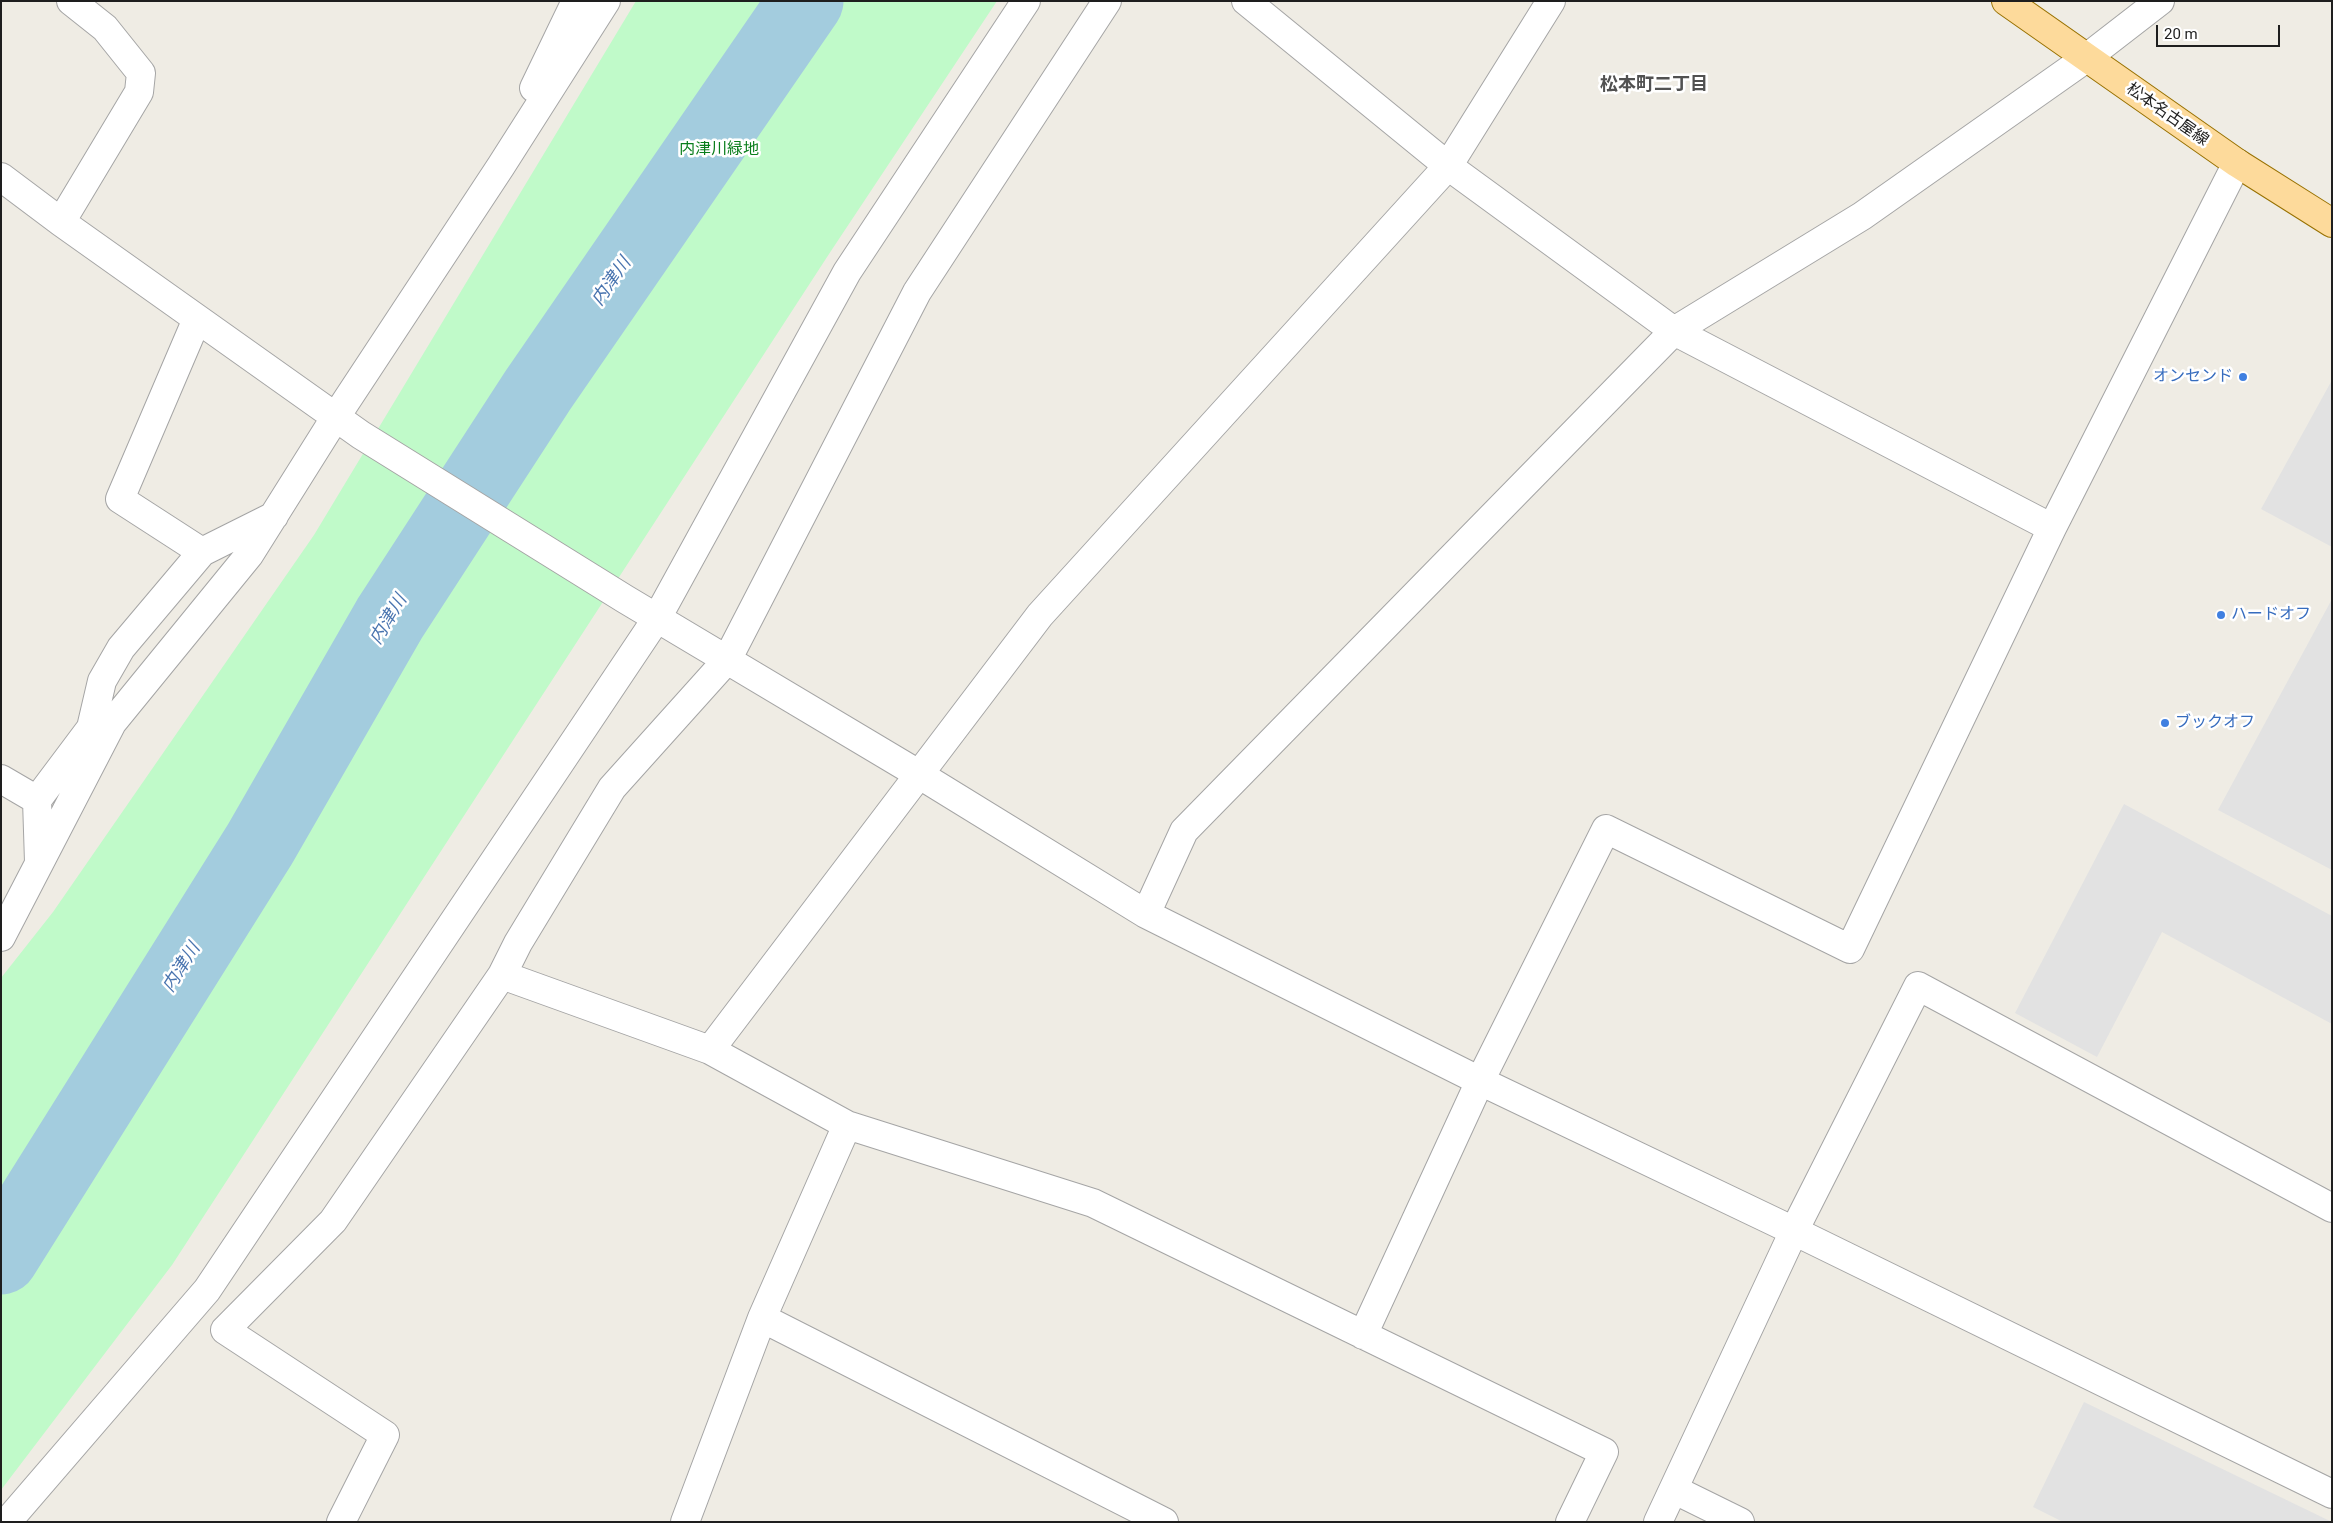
<!DOCTYPE html>
<meta charset="utf-8">
<style>
body{margin:0}
#map{position:relative;width:2333px;height:1523px;overflow:hidden;background:#efece4;font-family:Roboto,sans-serif}
canvas{display:block}
.frame{position:absolute;inset:0;border:2px solid #1e1e1e;pointer-events:none}
.scale{position:absolute;left:2156px;top:25px;width:124px;height:22px;box-sizing:border-box;border:2px solid #1e1e1e;border-top:0;padding-left:6px;font-size:15px;line-height:18px;white-space:nowrap;color:#1e1e1e;-webkit-text-stroke:4px #fff;paint-order:stroke}
</style>
<div id="map">
<canvas width="2333" height="1523"></canvas>
<div class="frame"></div>
<div class="scale">20 m</div>
</div>
<script>
const c = document.querySelector('canvas').getContext('2d');
c.lineJoin = 'round';
function fillPath(path, color) {
  c.fillStyle = color;
  c.fill(path, 'evenodd');
}
function stroke(path, color, width, dash) {
  c.strokeStyle = color;
  c.lineWidth = width;
  c.lineCap = dash ? 'butt' : 'round';
  c.setLineDash(dash || []);
  c.stroke(path);
}
function label(font, color, halo, rows, align = 'center') {
  c.font = font + ' Roboto,"Noto Sans JP",sans-serif';
  c.lineWidth = 5;
  c.setLineDash([]);
  c.textBaseline = 'middle';
  c.strokeStyle = halo;
  c.fillStyle = color;
  for (const [text, x, y, turn = 0] of rows) {
    c.save();
    c.translate(x, y);
    c.rotate((+turn || 0) * Math.PI / 180);
    c.textAlign = isNaN(turn) ? turn : align;
    if (halo) c.strokeText(text, 0, 0);
    c.fillText(text, 0, 0);
    c.restore();
  }
}
fillPath(new Path2D(`
 M636,1h361l-168,253 -657,1011 -171,225v-512l52,-66 261,-377z`), '#c0fac9');
fillPath(new Path2D(`
 M2332,380v167l-71,-38z
 M2332,599v271l-114,-60z
 M2124,804l208,112v108l-170,-92 -65,125 -82,-44z
 M2084,1402l248,120h-269l-30,-15z`), '#e2e2e2');
stroke(new Path2D(`
 M1,1257l259,-413 130,-226 148,-228 268,-389`), '#a3ccde', 75);
const minor = new Path2D(`
 M1246,1l202,165 226,165 378,197
 M534,88l42,-87
 M1,177l60,45 300,213 264,164 295,176 226,139 334,167 314,150 538,263
 M61,222l78,-130 2,-19 -36,-45 -34,-27
 M197,319l-77,180 82,53
 M91,728l11,-47 19,-33 81,-96 72,-36
 M1,779l36,21
 M39,862l-2,-62 54,-72 17,-4
 M1146,914l38,-83 490,-500 188,-115 223,-157 75,-58
 M1,937l111,-214 137,-168 86,-137 166,-252 105,-165
 M502,975l208,75 137,75 246,78 511,249 -34,70
 M710,1050l330,-435 408,-449 103,-165
 M762,1318l402,204
 M1363,1335l117,-254 126,-252 244,120 202,-421 185,-365
 M1675,1490l65,32
 M7,1522l200,-232 450,-672 190,-346 179,-271
 M341,1522l44,-87 -160,-105 108,-109 169,-246 16,-32 94,-155 115,-128 190,-368 190,-291
 M685,1522l77,-204 85,-193
 M1658,1522l136,-291 124,-245 414,222`);
const major = new Path2D(`
 M2006,1l231,162 95,60`);
stroke(minor, '#a5a5a5', 30);
stroke(major, '#987100', 30);
stroke(minor, '#fff', 28);
stroke(major, '#fdda9b', 28);
for (const [x, y, r, color] of [
 [2243,377,5,"#3f7fe0"],
 [2221,615,5,"#3f7fe0"],
 [2165,723,5,"#3f7fe0"]
]) {
  const dot = new Path2D();
  dot.arc(x, y, r, 0, 2 * Math.PI);
  c.fillStyle = color;
  c.fill(dot);
  stroke(dot, '#fff', 2);
}
label('16px', '#1e1e1e', '#fff', [
 ["松本名古屋線",2167,115,35]
]);
label('16px', '#0a7e1c', '#fff', [
 ["内津川緑地",719,150]
]);
label('16px', '#366cbe', '#fff', [
 ["オンセンド",2233,377,"right"],
 ["ハードオフ",2231,615],
 ["ブックオフ",2175,723]
], 'left');
label('bold 18px', '#515151', '#fff', [
 ["松本町二丁目",1654,85]
]);
label('italic 18px', '#4974af', '#fff', [
 ["内津川",612,282,-55],
 ["内津川",389,620,-59],
 ["内津川",182,968,-58]
]);
</script>
